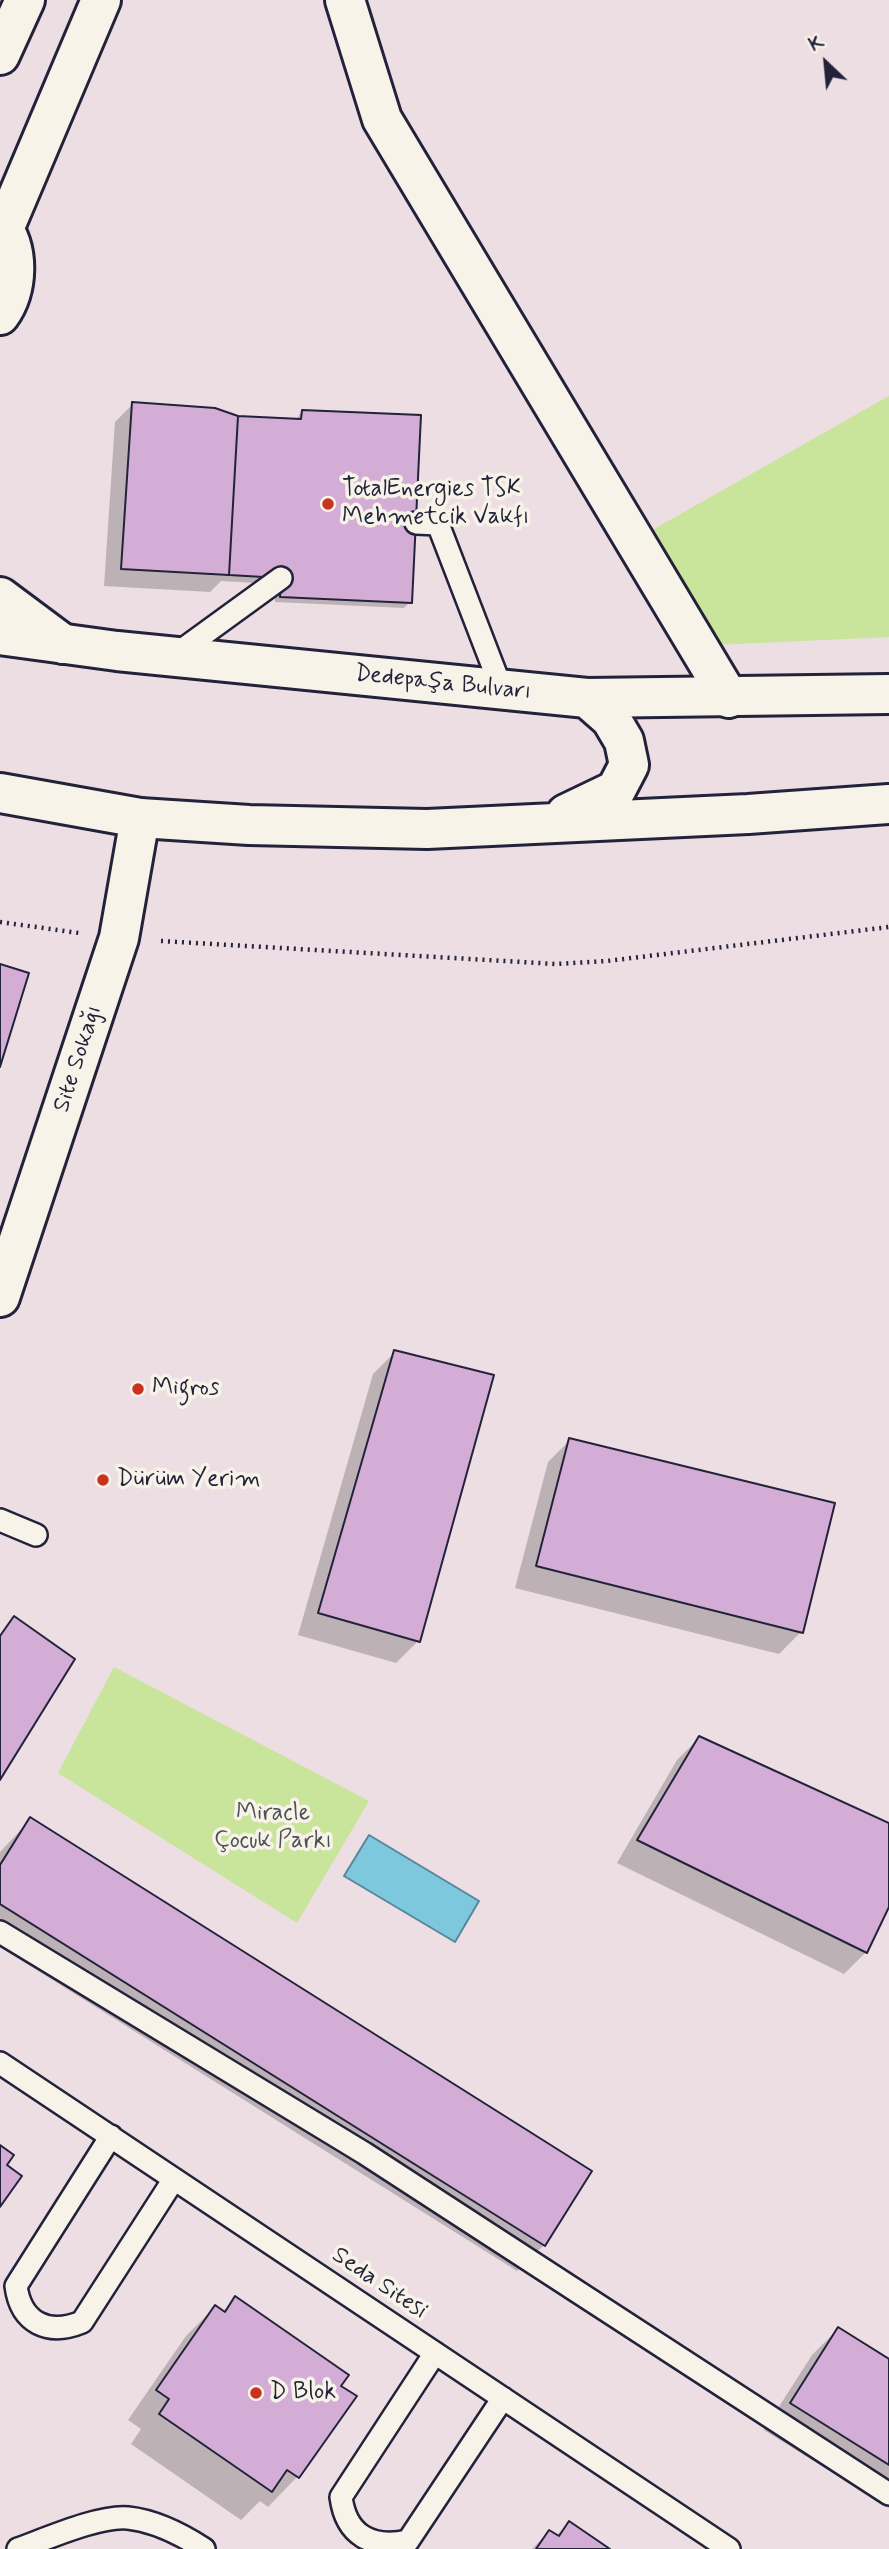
<!DOCTYPE html>
<meta charset="utf-8">
<style>
body{margin:0}
#map{position:relative;width:889px;height:2549px;overflow:hidden;background:#ecdee3;font-family:Mynerve,sans-serif}
canvas{display:block}
.north{position:absolute;left:791px;top:28px;width:70px;height:70px;-webkit-text-stroke:5px #f7f3e8;paint-order:stroke;rotate:334deg;font-size:19px;font-weight:700;line-height:28px;text-align:center;color:#22223b}
.north::after{content:'';display:block;margin:auto;width:24px;height:32px;background:#22223b;clip-path:polygon(50% 0,100% 100%,50% 72%,0 100%)}
</style>
<div id="map">
<canvas width="889" height="2549"></canvas>
<div class="north">K</div>
</div>
<script>
const c = document.querySelector('canvas').getContext('2d');
c.lineJoin = 'round';
function fillPath(path, color) {
  c.fillStyle = color;
  c.fill(path, 'evenodd');
}
function stroke(path, color, width, dash) {
  c.strokeStyle = color;
  c.lineWidth = width;
  c.lineCap = dash ? 'butt' : 'round';
  c.setLineDash(dash || []);
  c.stroke(path);
}
function label(font, color, halo, rows, align = 'center') {
  c.font = font + ' Mynerve,sans-serif';
  c.lineWidth = 7;
  c.setLineDash([]);
  c.textBaseline = 'middle';
  c.strokeStyle = halo;
  c.fillStyle = color;
  for (const [text, x, y, turn = 0] of rows) {
    c.save();
    c.translate(x, y);
    c.rotate((+turn || 0) * Math.PI / 180);
    c.textAlign = isNaN(turn) ? turn : align;
    if (halo) c.strokeText(text, 0, 0);
    c.fillText(text, 0, 0);
    c.restore();
  }
}
fillPath(new Path2D(`
 M889,396v241l-174,8 -68,-112z
 M114,1667l255,134 -72,122 -239,-150z`), '#c9e49b');
const water = new Path2D(`
 M369,1835l110,66 -24,41 -111,-66z`);
fillPath(water, '#7ec8de');
stroke(water, '#59869d', 2);
fillPath(new Path2D(`
 M133,404l104,14 59,2 6,-9 108,191 -6,6 -129,-6v-18l-54,-3 -11,11 -106,-6 11,-164z
 M395,1352l23,289 -22,22 -98,-28 75,-261z
 M570,1440l231,192 -22,22 -264,-66 33,-126z
 M699,1738l190,87v78l-23,49 -22,22 -227,-111 60,-103z
 M30,1820l514,425 -27,26 -517,-324v-95z
 M235,2299l104,87 15,10 -57,81 -29,30 -8,-6 -19,19 -110,-76 10,-15 -13,-9 58,-84 29,-29 7,5z
 M838,2329l51,32v147l-125,-78 48,-75z
 M569,2523l38,26h-75l17,-17 7,4z`), '#0003');
const building = new Path2D(`
 M132,402l83,6 23,8 -9,159 -108,-6z
 M302,410l119,5 -9,188 -132,-6 1,-19 -52,-3 9,-159 63,3z
 M0,964l29,9 -29,94z
 M394,1350l100,25 -74,267 -102,-29z
 M569,1438l266,65 -32,130 -267,-67z
 M14,1616l61,43 -75,121v-144z
 M699,1736l190,87v84l-22,46 -230,-113z
 M30,1817l562,354 -47,75 -545,-342v-39z
 M0,2145l14,10 -7,10 15,11 -22,31z
 M235,2296l114,79 -8,11 16,10 -58,82 -12,-8 -15,22 -113,-78 10,-15 -13,-9 59,-85 10,7z
 M838,2327l51,32v106l-99,-62z
 M569,2521l41,28h-74l13,-19 10,6z`);
fillPath(building, '#d4add6');
stroke(building, '#22223b', 2);
const service = new Path2D(`
 M416,523l22,1 64,166
 M175,655l106,-77
 M0,1520l36,15
 M0,1932l364,221 525,341
 M0,2063l729,486
 M111,2136l-95,150c5,37 32,50 66,36l92,-143
 M435,2353l-94,144c5,38 30,52 67,44l95,-143
 M18,2549c28,-10 82,-34 110,-31 28,3 53,16 76,31`);
const minor = new Path2D(`
 M345,0l37,119 347,579
 M0,55l25,-55
 M0,224c20,25 18,66 0,91
 M4,229l97,-229
 M0,597l63,47
 M0,1297l119,-359 21,-120`);
const primary = new Path2D(`
 M0,635l117,16 470,47 302,-4
 M0,793l140,25 109,7 178,4 321,-15 141,-10
 M566,814l50,-24 13,-25 -5,-24 -13,-22 -24,-21`);
stroke(service, '#22223b', 26);
stroke(minor, '#22223b', 44);
stroke(primary, '#22223b', 44);
stroke(new Path2D(`
 M0,922l79,11
 M161,941l395,23 51,-3 282,-34`), '#22223b', 4.5, [2, 5]);
stroke(service, '#f7f3e8', 21);
stroke(minor, '#f7f3e8', 38);
stroke(primary, '#f7f3e8', 38);
for (const [x, y, r, color] of [
 [328,504,7,"#c8321e"],
 [138,1389,7,"#c8321e"],
 [103,1480,7,"#c8321e"],
 [256,2393,7,"#c8321e"]
]) {
  const dot = new Path2D();
  dot.arc(x, y, r, 0, 2 * Math.PI);
  c.fillStyle = color;
  c.fill(dot);
  stroke(dot, '#f7f3e8', 2.5);
}
label('24px', '#22223b', '#f7f3e8', [
 ["TotalEnergies TSK",342,490],
 ["Mehmetcik Vakfı",342,518],
 ["Migros",152,1389],
 ["Dürüm Yerim",117,1480],
 ["D Blok",270,2393]
], 'left');
label('24px', '#22223b', '#f7f3e8', [
 ["Dedepaşa Bulvarı",443,684,6],
 ["Site Sokağı",79,1059,-72],
 ["Seda Sitesi",379,2284,34]
]);
label('24px', '#4c5253', '#f7f3e8', [
 ["Miracle",273,1814],
 ["Çocuk Parkı",273,1842]
]);
</script>
